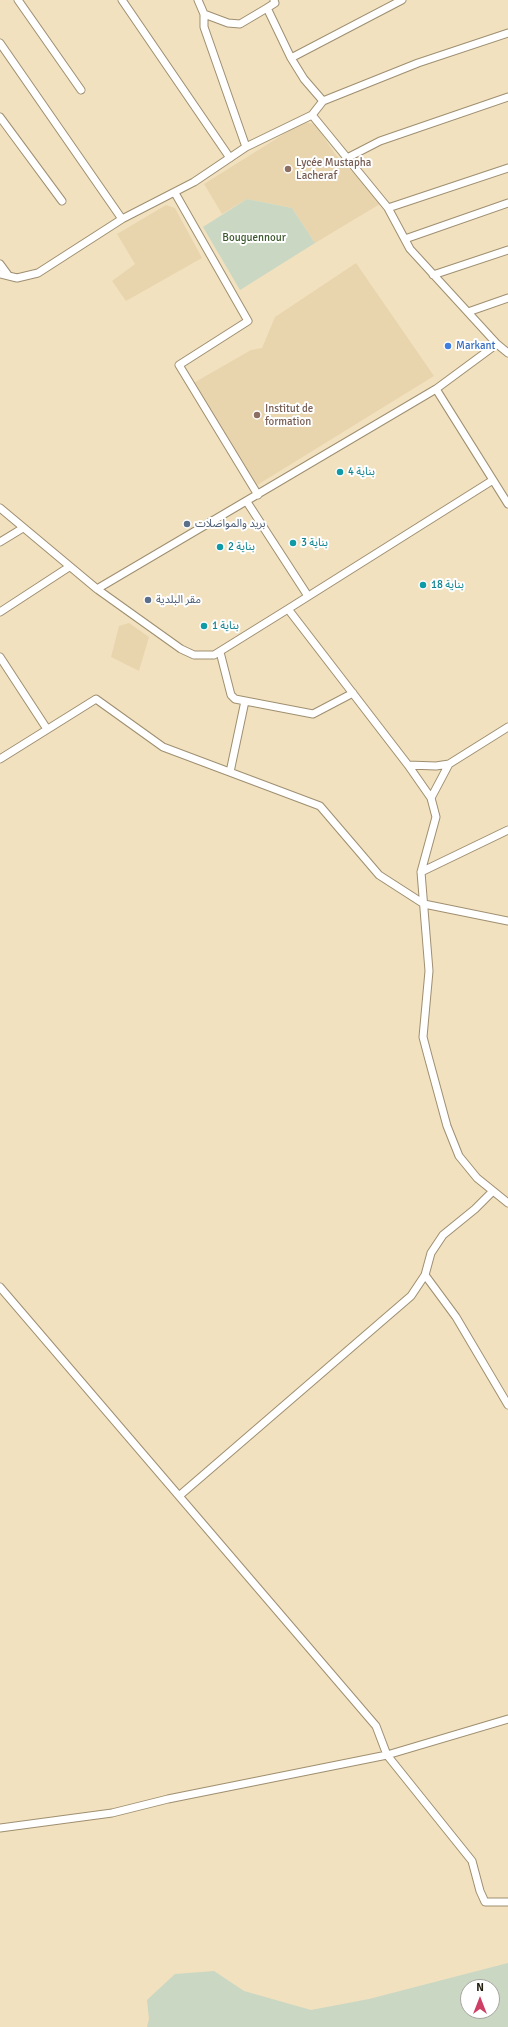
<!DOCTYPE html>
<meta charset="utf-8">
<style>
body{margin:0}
#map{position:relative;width:508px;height:2027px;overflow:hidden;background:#f1e1bf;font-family:Signika,sans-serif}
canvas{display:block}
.north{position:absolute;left:460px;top:1979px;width:40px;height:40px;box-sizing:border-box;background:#fff;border:1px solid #a7a59f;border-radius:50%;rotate:0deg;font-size:11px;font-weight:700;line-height:16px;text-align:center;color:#231d10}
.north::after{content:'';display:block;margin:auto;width:14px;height:18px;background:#ce3f66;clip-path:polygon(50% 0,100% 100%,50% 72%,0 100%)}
</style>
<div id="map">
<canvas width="508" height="2027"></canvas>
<div class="north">N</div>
</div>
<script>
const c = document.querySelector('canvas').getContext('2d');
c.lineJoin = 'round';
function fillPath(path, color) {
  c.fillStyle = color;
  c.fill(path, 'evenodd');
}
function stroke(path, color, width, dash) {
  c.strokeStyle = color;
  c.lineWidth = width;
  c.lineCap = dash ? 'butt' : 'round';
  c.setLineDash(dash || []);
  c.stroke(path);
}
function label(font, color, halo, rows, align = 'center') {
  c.font = font + ' Signika,"Noto Sans Arabic",sans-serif';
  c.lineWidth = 4;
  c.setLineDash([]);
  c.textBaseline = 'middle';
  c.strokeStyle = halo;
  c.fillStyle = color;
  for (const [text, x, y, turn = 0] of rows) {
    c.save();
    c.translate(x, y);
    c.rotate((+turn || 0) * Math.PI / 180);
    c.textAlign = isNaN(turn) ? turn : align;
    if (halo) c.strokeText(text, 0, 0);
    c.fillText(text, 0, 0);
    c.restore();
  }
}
fillPath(new Path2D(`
 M303,122l12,2 20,30 42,43 3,7 -65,39 -23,-35 -45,-9 -25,15 -18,-30z
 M166,205l9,3 27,50 -76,43 -14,-20 23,-17 -18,-30z
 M356,263l78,113 -180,111 -64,-102 61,-35 11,-2 13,-31z
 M129,623l20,14 -10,34 -28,-14 8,-31z`), '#e9d5ad');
fillPath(new Path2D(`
 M247,199l45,9 23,35 -75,47 -37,-63z
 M508,1963v64h-361l2,-8 -2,-19 28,-26 39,-3 30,20 67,19 58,-11zM468,1987h24v24h-24z`), '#c9d7c3');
const minor = new Path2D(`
 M18,0l63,90
 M122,0l108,158
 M198,0l6,14v13l42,120
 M267,8l8,-5 -1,-3
 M0,43l122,176
 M291,58l111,-58
 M323,101l95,-38 90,-30
 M312,115l76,93 22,41 87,95 11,9
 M0,117l62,84
 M347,158l33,-17 128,-44
 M175,193l73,128 -69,44 79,130
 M388,208l120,-40
 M405,239l103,-36
 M0,264l8,11
 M0,274l17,4 21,-5 84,-54 72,-37 52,-35 66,-32 11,-14 -19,-22 -13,-21 -24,-50 -27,16 -12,-1 -24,-9
 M433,275l75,-25
 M468,312l40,-14
 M436,389l72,115
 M247,502l61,94
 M0,508l97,81 84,60 13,6h20l74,-46 120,156 28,1 13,-2 59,-37
 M0,542l23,-14
 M97,589l339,-200 61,-45
 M288,609l205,-129
 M0,612l69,-45
 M220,652l11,43 4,4 78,15 40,-21
 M0,657l47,72
 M0,759l96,-60 67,48 157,59 59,69 45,29 84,17
 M408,765l23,33 5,19 -15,55 8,99 -6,66 5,19 19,70 12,30 18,22 31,25
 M230,772l15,-71
 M431,798l18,-34
 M421,872l87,-42
 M425,1275l31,42 52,88
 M0,1287l376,439 11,29 85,106 8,30 5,11h23
 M179,1496l232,-200 14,-21 6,-22 12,-18 32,-26 18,-18
 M0,1828l112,-15 56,-14 219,-44 121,-36`);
stroke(minor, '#9f8f70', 9);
stroke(minor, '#fff', 7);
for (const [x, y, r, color] of [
 [288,169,4,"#8d6e63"],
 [448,346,4,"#3f7fe0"],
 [257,415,4,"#8d6e63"],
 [340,472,4,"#0f9aa8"],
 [187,524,4,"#5c6f8a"],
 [293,543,4,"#0f9aa8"],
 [220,547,4,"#0f9aa8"],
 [423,585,4,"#0f9aa8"],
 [148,600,4,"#5c6f8a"],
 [204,626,4,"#0f9aa8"]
]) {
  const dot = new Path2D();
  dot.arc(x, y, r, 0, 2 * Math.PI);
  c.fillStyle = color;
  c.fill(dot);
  stroke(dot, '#fff', 1.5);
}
label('11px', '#785e54', '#fff', [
 ["Lycée Mustapha",296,163],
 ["Lacheraf",296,176],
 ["Institut de",265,409],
 ["formation",265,422]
], 'left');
label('11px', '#3b582d', '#fff', [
 ["Bouguennour",254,238]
]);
label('11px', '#366cbe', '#fff', [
 ["Markant",456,346]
], 'left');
label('11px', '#0d838f', '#fff', [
 ["بناية 4",348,472],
 ["بناية 3",301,543],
 ["بناية 2",228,547],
 ["بناية 18",431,585],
 ["بناية 1",212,626]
], 'left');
label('11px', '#4e5e75', '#fff', [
 ["بريد والمواصلات",195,524],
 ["مقر البلدية",156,600]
], 'left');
</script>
